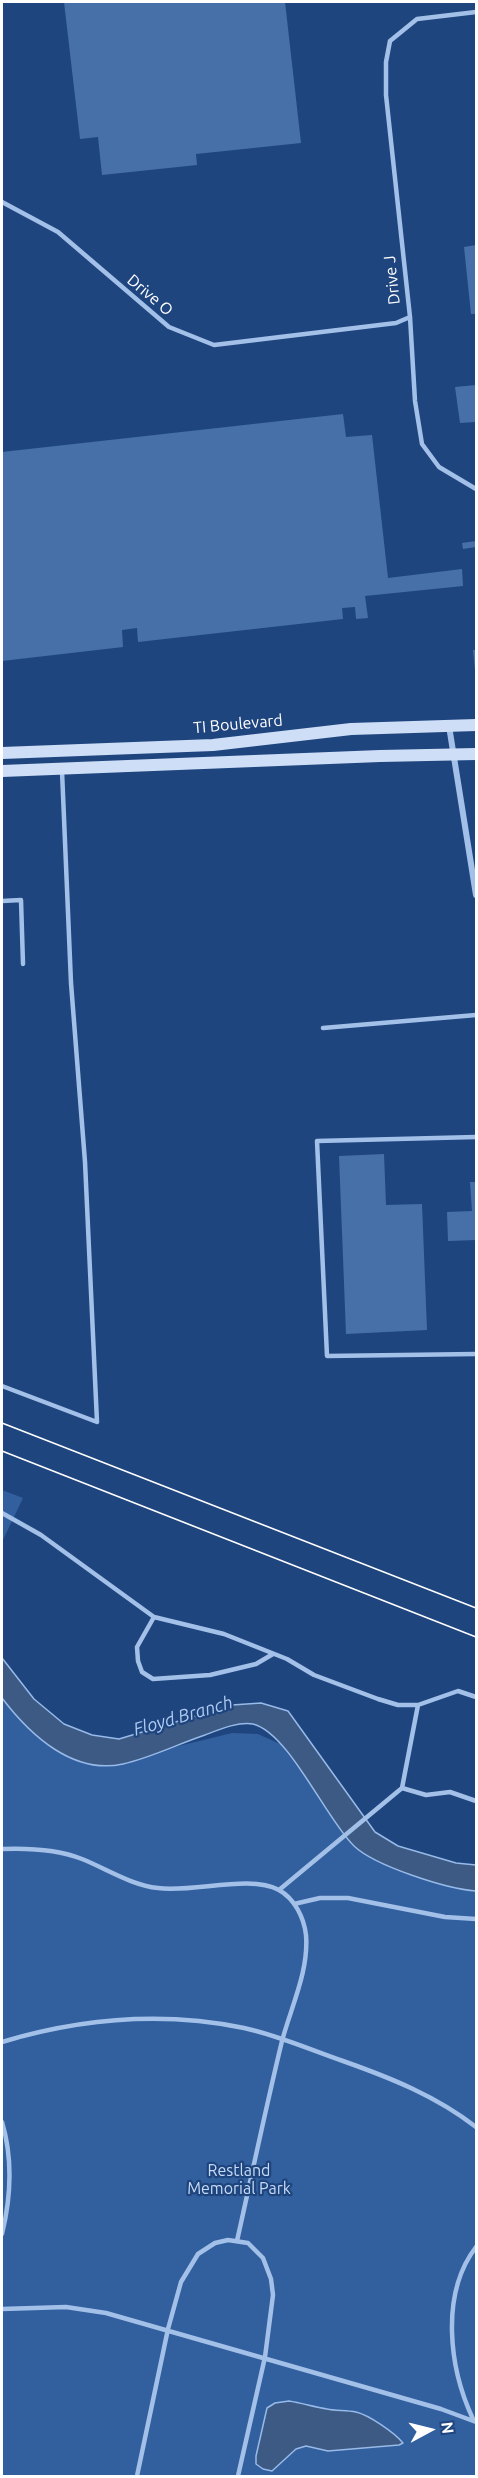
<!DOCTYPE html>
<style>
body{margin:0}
#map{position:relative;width:478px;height:2478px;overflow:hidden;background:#1f457f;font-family:Ubuntu,sans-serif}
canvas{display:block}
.frame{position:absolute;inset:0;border:3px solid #fff;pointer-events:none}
.north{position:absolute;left:400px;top:2400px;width:60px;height:60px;-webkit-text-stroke:4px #1f457f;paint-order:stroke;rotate:83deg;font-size:16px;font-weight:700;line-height:24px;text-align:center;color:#fff}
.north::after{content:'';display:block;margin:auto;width:21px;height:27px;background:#fff;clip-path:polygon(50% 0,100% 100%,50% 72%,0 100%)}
</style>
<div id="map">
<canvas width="478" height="2478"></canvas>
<div class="frame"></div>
<div class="north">N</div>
</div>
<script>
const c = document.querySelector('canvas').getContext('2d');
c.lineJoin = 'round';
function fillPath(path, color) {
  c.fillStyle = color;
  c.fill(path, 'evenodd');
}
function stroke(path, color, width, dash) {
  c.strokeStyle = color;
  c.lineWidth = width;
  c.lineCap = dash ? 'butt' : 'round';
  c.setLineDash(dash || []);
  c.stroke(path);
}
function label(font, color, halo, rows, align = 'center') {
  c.font = font + ' Ubuntu,sans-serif';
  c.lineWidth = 4.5;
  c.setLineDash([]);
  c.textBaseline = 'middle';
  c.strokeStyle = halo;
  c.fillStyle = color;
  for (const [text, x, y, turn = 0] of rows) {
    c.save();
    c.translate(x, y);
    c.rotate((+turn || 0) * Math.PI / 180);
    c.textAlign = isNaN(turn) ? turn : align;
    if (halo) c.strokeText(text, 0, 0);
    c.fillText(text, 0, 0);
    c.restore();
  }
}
fillPath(new Path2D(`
 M2,1490l21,8 -21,44z
 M2,1696l99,69 131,-32 26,1 22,10 83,107 113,33v592h-474z`), '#325f9e');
const water = new Path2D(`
 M2,1658l32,41 30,25 28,11 27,4 113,-34 29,-2 27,8 87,121 23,14 58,17 20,2v26c-29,-2 -101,-25 -122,-45 -28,-27 -65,-113 -101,-122 -14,-3 -35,6 -48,11 -27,9 -55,23 -82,29 -50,11 -93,-29 -121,-66z
 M289,2401c13,2 25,6 38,8 9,2 19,1 29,3 13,3 39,21 47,31l-4,2 -71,6 -22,-5 -10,3 -24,22 -9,-2 -7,-5v-8l11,-48 8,-5z`);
fillPath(water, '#3d5a84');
stroke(water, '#97bae9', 1.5);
fillPath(new Path2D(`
 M64,2h221l16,141 -105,11 1,11 -95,10 -4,-38 -18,2z
 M476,245v69h-5l-7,-67z
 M476,385v37l-16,1 -5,-36z
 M343,414l3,23 26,-2 16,143 74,-9 1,17 -98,10 3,22 -12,1 -1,-12 -13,1 1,11 -205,23 -1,-14 -15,2 1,17 -121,14v-209z
 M476,541v6l-13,2 -1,-6z
 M473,650h3v20l-1,1z
 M384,1154l2,51 36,-1 5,126 -81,4 -7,-178z
 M470,1182h6v58l-28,1 -1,-29 25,-1z`), '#4770a9');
stroke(new Path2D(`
 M476,12l-59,7 -27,22 -4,21v33l24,222 5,84 7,43 17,23 37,22
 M2,202l56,30 111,95 45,18 182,-22 14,-6
 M2,901l19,-1 2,64
 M323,1028l153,-13
 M476,1137l-159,4 10,215 149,-2
 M2,1386l95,36 -12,-260 -14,-179 -9,-212
 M2,1513l39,22 113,82 70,17 63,25 27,16 64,24 20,6h20
 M154,1617l-17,30 1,14 4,11 11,7 57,-4 46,-11 17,-10
 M402,1788l16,-83 40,-14 18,6
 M2,1849c26,-1 55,0 80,10 25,10 49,26 76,29 35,5 92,-14 121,2 16,9 25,28 27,45 3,36 -15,72 -24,106 -16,66 -30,133 -45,200
 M279,1890l123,-102 24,7 24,-3 26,9
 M294,1904l26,-6h28l97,19 31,2
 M2,2042c80,-24 159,-31 242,-14 33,7 67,22 99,33 48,17 93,35 133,66
 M2,2122c11,37 9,75 0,112
 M2,2309l64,-2 40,6 335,96 35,13
 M473,2419c-24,-51 -33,-125 3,-172
 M137,2476l31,-147 13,-47 17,-28 17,-11 13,-3 20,3 15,15 8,21 2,16 -8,62 -27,119`), '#a3c0e8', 4.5);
stroke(new Path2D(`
 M449,726l27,169`), '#a3c0e8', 6);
stroke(new Path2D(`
 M2,753l211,-8 138,-16 125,-4
 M2,771l378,-15 96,-2`), '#cedef6', 12);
stroke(new Path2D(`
 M2,1423l474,185
 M2,1451l474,186`), '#fff', 1.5);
label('16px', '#fff', '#1f457f', [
 ["Drive J",392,280,-96],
 ["Drive O",150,295,40],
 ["TI Boulevard",238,724,-5]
]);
label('16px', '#c7dbf6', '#1f457f', [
 ["Restland",239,2171],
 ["Memorial Park",239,2189]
]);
label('italic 18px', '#aecaf0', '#1f457f', [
 ["Floyd Branch",183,1716,-16]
]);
</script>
